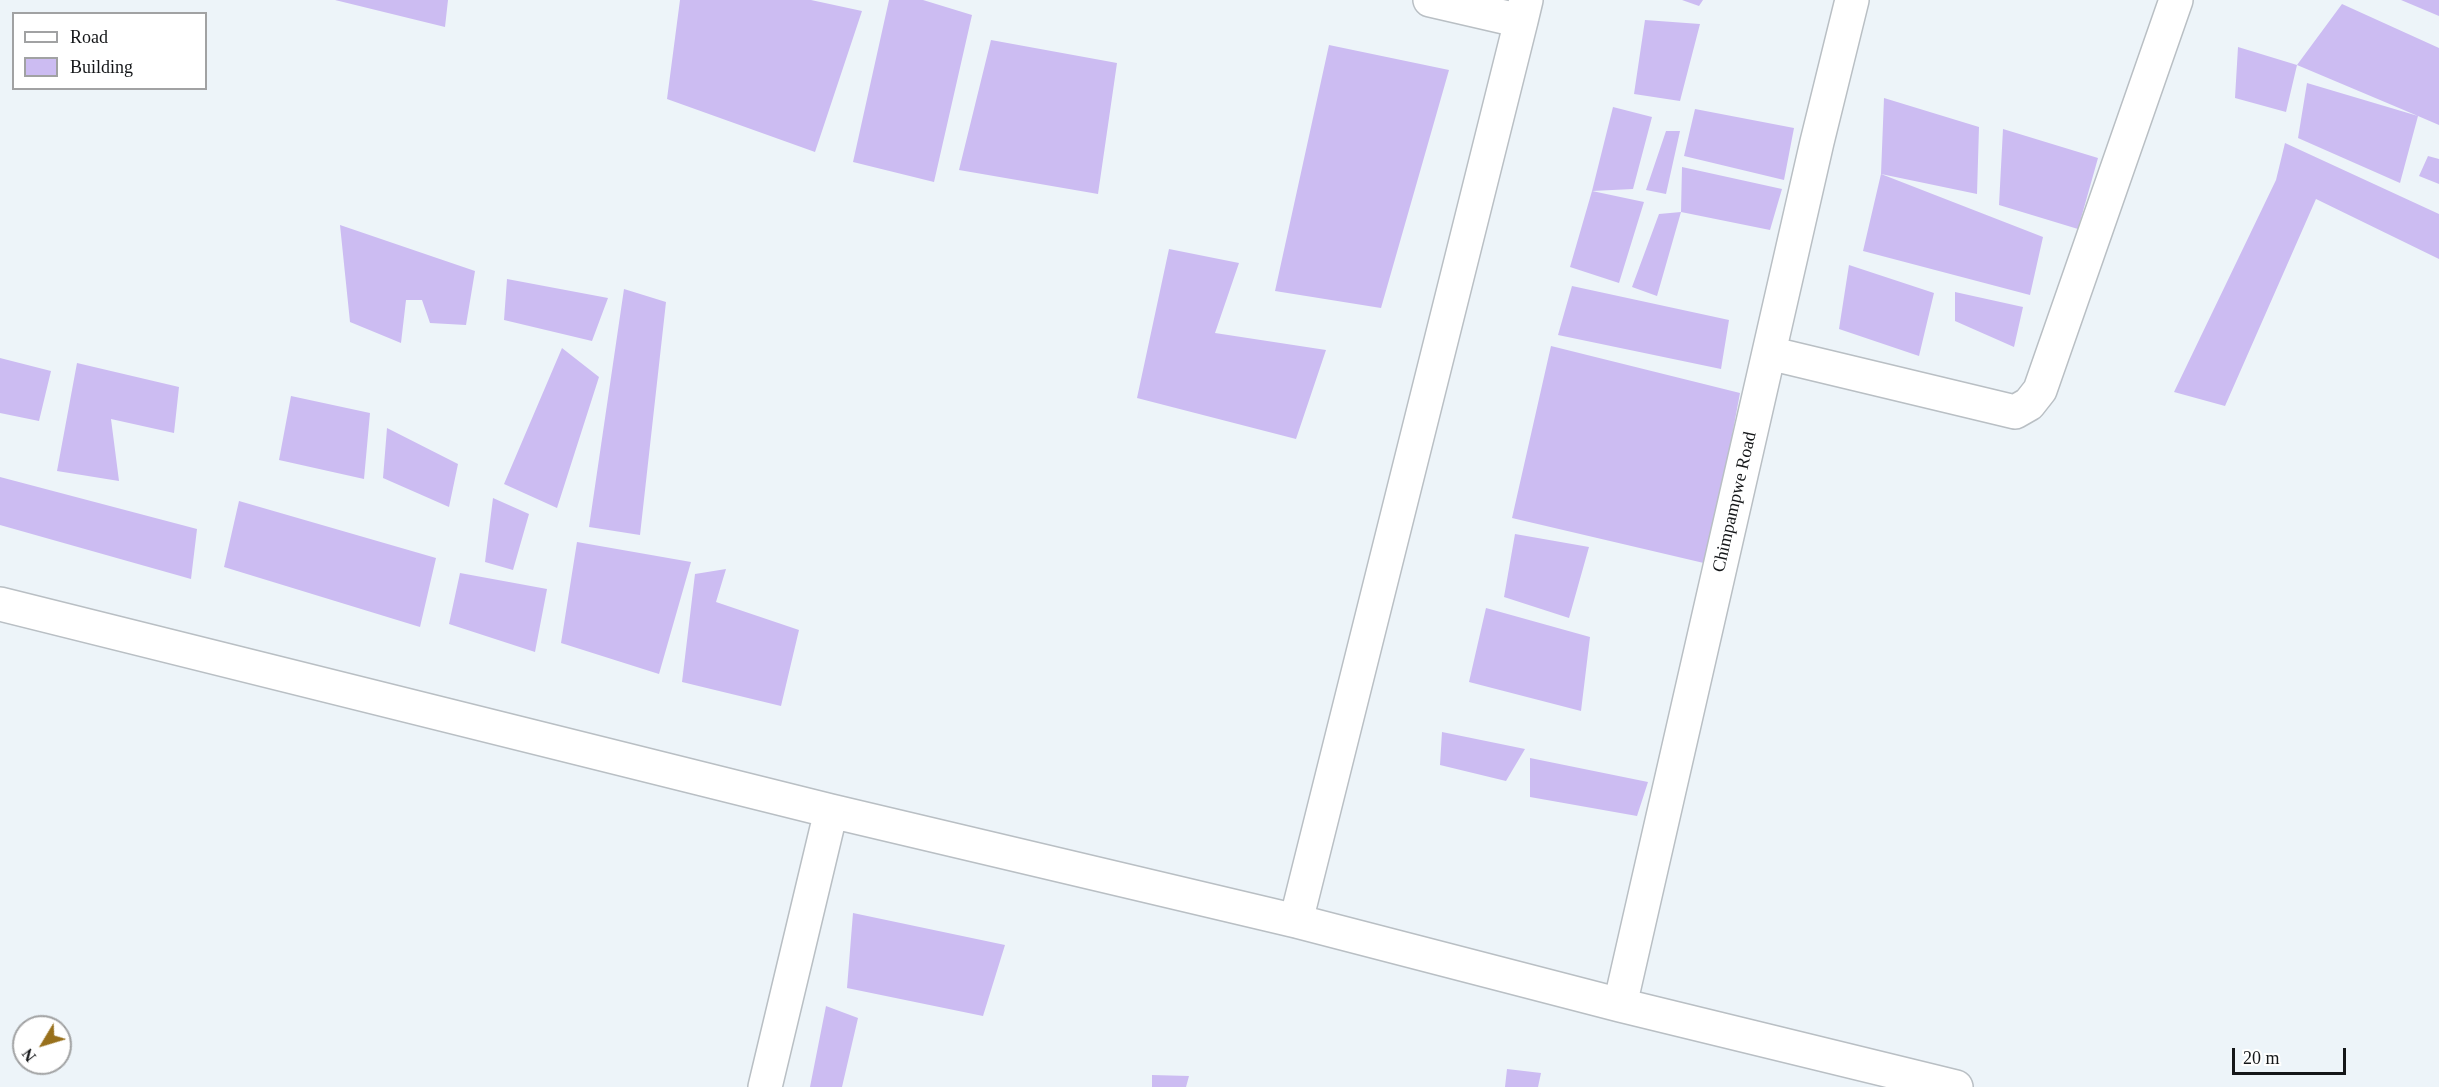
<!DOCTYPE html>
<style>
body{margin:0}
#map{position:relative;width:2439px;height:1087px;overflow:hidden;background:#edf4f9;font-family:Georgia,serif}
canvas{display:block}
.legend{position:absolute;left:12px;top:12px;width:195px;height:78px;box-sizing:border-box;background:#fff;border:2px solid #a1a2a3;margin:0;padding:8px 10px;list-style:none;font-size:18px;color:#141618}
.legend li{display:flex;align-items:center;gap:12px;height:30px}
.legend b{width:30px;border:2px solid #a1a2a3}
.north{position:absolute;left:12px;top:1015px;width:60px;height:60px;box-sizing:border-box;background:#fff;border:2px solid #a1a2a3;border-radius:50%;rotate:232deg;font-size:16px;font-weight:700;line-height:24px;text-align:center;color:#141618}
.north::after{content:'';display:block;margin:auto;width:21px;height:27px;background:#98701c;clip-path:polygon(50% 0,100% 100%,50% 72%,0 100%)}
.scale{position:absolute;left:2232px;top:1048px;width:114px;height:27px;box-sizing:border-box;border:3px solid #141618;border-top:0;padding-left:8px;font-size:18px;line-height:21px;white-space:nowrap;color:#141618;-webkit-text-stroke:4px #fff;paint-order:stroke}
</style>
<div id="map">
<canvas width="2439" height="1087"></canvas>
<ul class="legend">
<li><b style="height:8px;background:#fff"></b>Road</li>
<li><b style="height:16px;background:#ccbcf2"></b>Building</li>
</ul>
<div class="north">N</div>
<div class="scale">20 m</div>
</div>
<script>
const c = document.querySelector('canvas').getContext('2d');
c.lineJoin = 'round';
function fillPath(path, color) {
  c.fillStyle = color;
  c.fill(path, 'evenodd');
}
function stroke(path, color, width, dash) {
  c.strokeStyle = color;
  c.lineWidth = width;
  c.lineCap = dash ? 'butt' : 'round';
  c.setLineDash(dash || []);
  c.stroke(path);
}
function label(font, color, halo, rows, align = 'center') {
  c.font = font + ' Georgia,serif';
  c.lineWidth = 6;
  c.setLineDash([]);
  c.textBaseline = 'middle';
  c.strokeStyle = halo;
  c.fillStyle = color;
  for (const [text, x, y, turn = 0] of rows) {
    c.save();
    c.translate(x, y);
    c.rotate((+turn || 0) * Math.PI / 180);
    c.textAlign = isNaN(turn) ? turn : align;
    if (halo) c.strokeText(text, 0, 0);
    c.fillText(text, 0, 0);
    c.restore();
  }
}
fillPath(new Path2D(`
 M335,0h113l-3,27z
 M680,0h131l51,11 -47,141 -148,-53z
 M889,0h34l49,15 -38,167 -81,-20z
 M1682,0h21l-4,6z
 M2401,0h38v16z
 M2342,4l97,44v77l-21,-9 -18,67 -102,-45 9,-55 111,33 -121,-51z
 M1645,20l55,4 -20,77 -46,-7z
 M991,40l126,23 -19,131 -139,-24z
 M1329,45l120,25 -68,238 -106,-17z
 M2238,47l59,18 -11,47 -51,-14z
 M1884,98l95,29 -2,67 -96,-20 162,63 -13,58 -167,-44 18,-77z
 M1613,107l39,10 -19,72 -41,2z
 M1695,109l99,19 -10,52 -100,-24z
 M2003,129l95,29 -20,71 -79,-24z
 M1666,131h14l-14,63 -20,-4z
 M2285,143l154,71v45l-123,-60 -91,207 -51,-14 102,-212z
 M2428,156l11,3v25l-20,-8z
 M1682,167l100,22 -12,41 -89,-18 -24,84 -25,-9 27,-73 22,-2z
 M1592,191l52,11 -25,81 -49,-16z
 M340,225l135,46 -9,54 -36,-2 -8,-23h-16l-5,43 -51,-21z
 M1169,249l70,14 -24,70 111,17 -30,89 -159,-41z
 M1849,265l85,28 -15,63 -80,-27z
 M507,279l101,19 -16,43 -88,-21z
 M1572,286l157,34 -8,49 -163,-34z
 M624,289l42,13 -26,233 -51,-8z
 M1955,292l68,15 -9,40 -59,-26z
 M1551,346l189,47 -32,171 -196,-46z
 M562,348l37,29 -42,131 -53,-24z
 M0,358l51,13 -12,50 -39,-8z
 M77,363l102,24 -5,46 -63,-14 8,62 -62,-10z
 M291,396l79,17 -6,66 -85,-19z
 M387,428l71,36 -9,43 -66,-29z
 M0,477l197,52 -6,50 -191,-54z
 M493,498l36,16 -16,56 -28,-8z
 M239,501l197,57 -16,69 -196,-60z
 M1515,534l74,13 -20,71 -65,-21z
 M577,542l114,20 -32,112 -98,-31z
 M726,569l-10,33 83,28 -18,76 -99,-24 13,-108z
 M460,573l87,16 -12,63 -86,-28z
 M1486,608l104,29 -9,74 -112,-29z
 M1442,732l83,17 -19,32 -66,-16z
 M1530,758l118,24 -11,34 -107,-19z
 M853,913l152,32 -22,71 -136,-28z
 M826,1006l32,12 -16,69h-32z
 M1507,1069l34,4 -3,14h-33z
 M1152,1075l37,1 -3,11h-34z`), '#ccbcf2');
const minor = new Path2D(`
 M1430,0l91,21 5,-21
 M1769,353l246,59 14,-8 11,-14 136,-390
 M0,604l831,207 465,110 324,84 336,82
 M1296,921l225,-900
 M1620,1005l197,-863 35,-142
 M765,1087l66,-276`);
stroke(minor, '#b9bfc4', 36);
stroke(minor, '#fff', 33);
label('18px', '#141618', '#fff', [
 ["Chimpampwe Road",1735,502,-77]
]);
</script>
